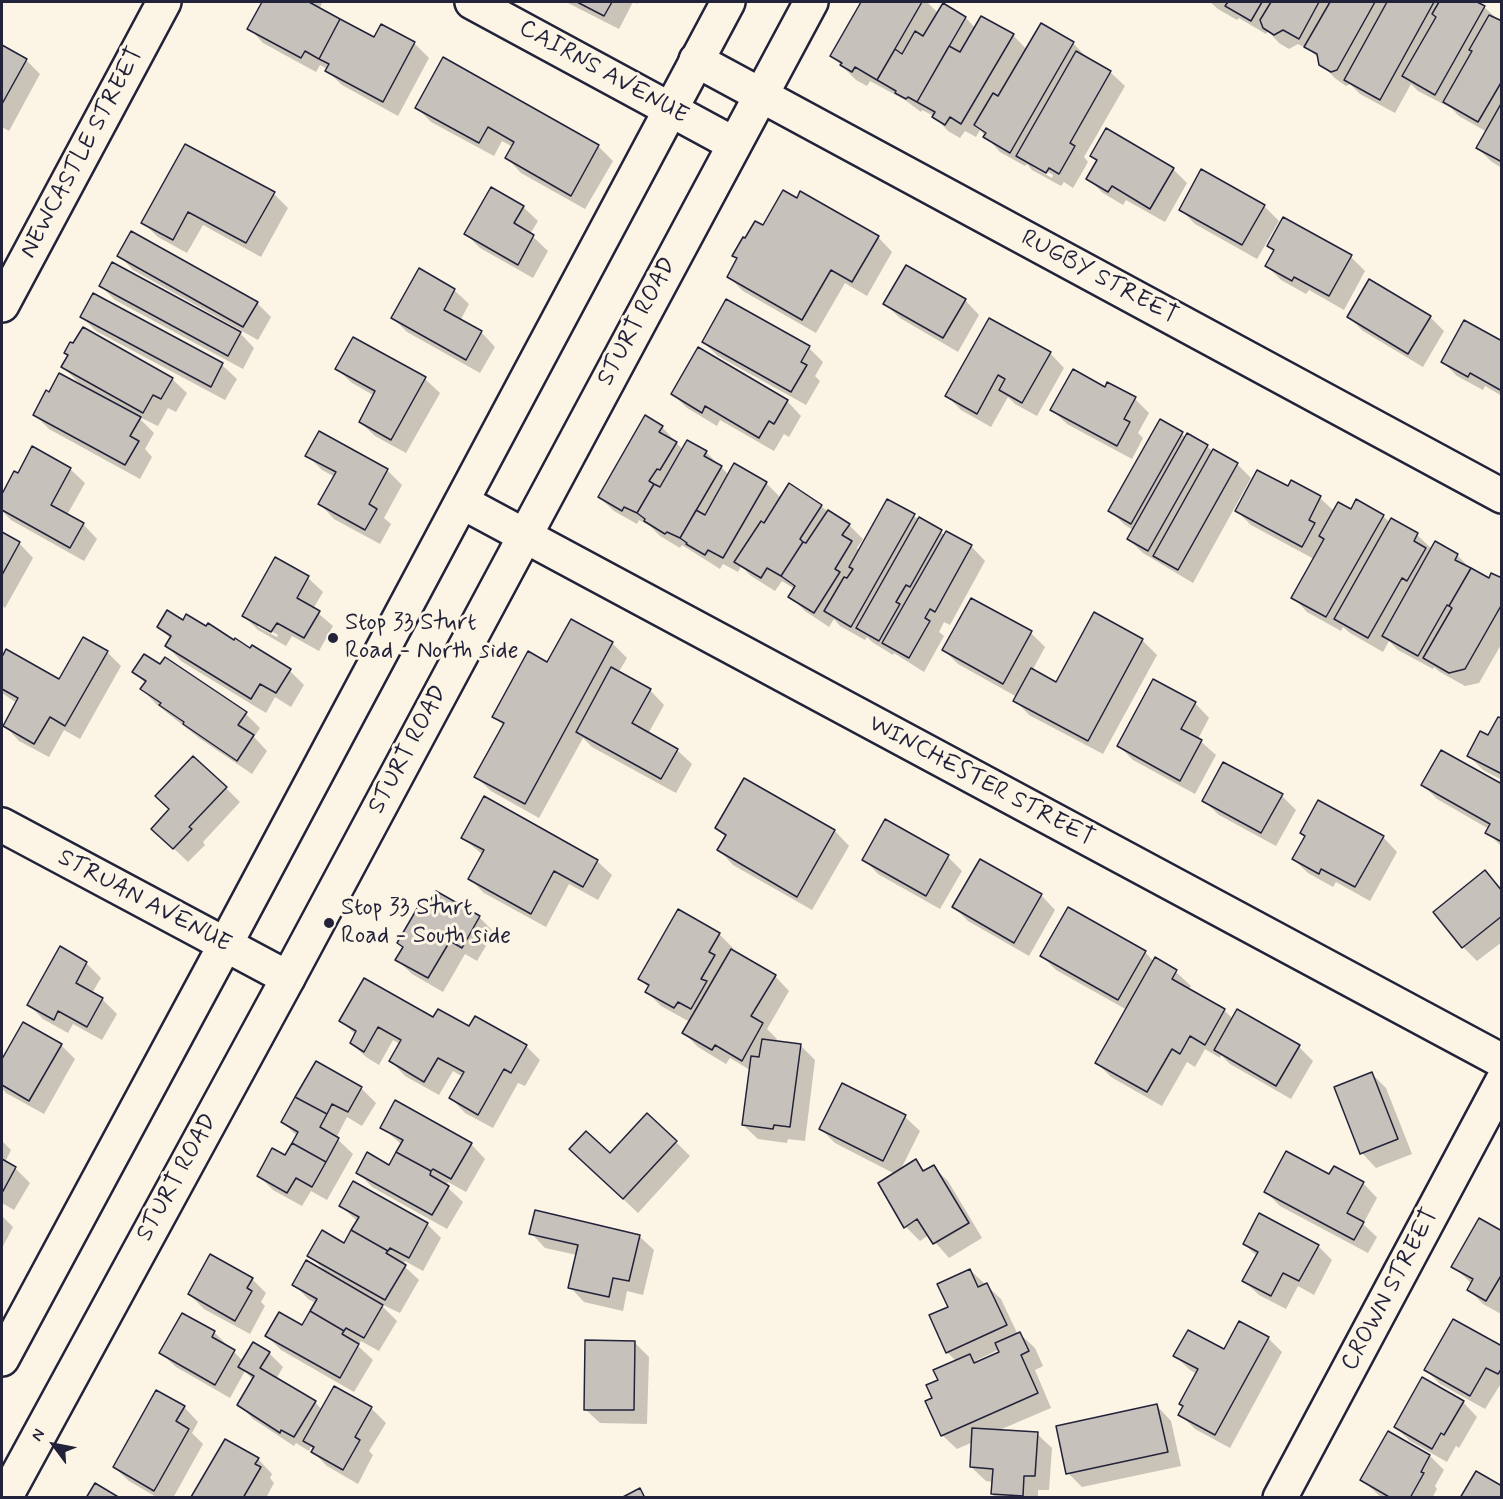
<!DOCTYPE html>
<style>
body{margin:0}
#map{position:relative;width:1503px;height:1499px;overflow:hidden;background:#fcf5e5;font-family:Mynerve,sans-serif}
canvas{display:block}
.frame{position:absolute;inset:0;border:3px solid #22223b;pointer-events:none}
.north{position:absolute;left:24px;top:1415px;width:60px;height:60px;-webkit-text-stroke:4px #fcf5e5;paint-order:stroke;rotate:302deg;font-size:16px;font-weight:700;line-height:24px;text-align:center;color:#22223b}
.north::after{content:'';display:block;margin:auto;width:21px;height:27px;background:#22223b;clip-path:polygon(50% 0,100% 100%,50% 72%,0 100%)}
</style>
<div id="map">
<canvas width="1503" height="1499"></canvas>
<div class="frame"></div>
<div class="north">N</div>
</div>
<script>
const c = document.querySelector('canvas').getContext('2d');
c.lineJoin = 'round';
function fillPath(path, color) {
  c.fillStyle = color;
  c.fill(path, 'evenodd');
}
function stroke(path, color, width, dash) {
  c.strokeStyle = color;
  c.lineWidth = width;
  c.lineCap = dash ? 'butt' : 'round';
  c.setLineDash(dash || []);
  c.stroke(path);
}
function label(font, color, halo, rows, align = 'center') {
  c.font = font + ' Mynerve,sans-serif';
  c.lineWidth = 6;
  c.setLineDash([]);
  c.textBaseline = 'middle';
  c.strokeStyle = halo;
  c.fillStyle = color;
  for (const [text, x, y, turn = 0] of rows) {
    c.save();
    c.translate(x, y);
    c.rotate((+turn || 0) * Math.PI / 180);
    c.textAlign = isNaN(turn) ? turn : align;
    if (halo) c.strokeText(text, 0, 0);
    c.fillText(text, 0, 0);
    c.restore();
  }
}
fillPath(new Path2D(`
 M264,2h56l2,2 -3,5 56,30 7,-13 33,18 14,14 -31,58 -56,-31 -15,-14 1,-2 -8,-4 -4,7 -53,-29 -14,-15z
 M566,2h72l-1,2 -4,-2 -14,27z
 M863,2h64l11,11 5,-8 23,13 10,11 37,6 14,15 46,-7 14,15 23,14 15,14 -41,71 4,5 -15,26 -9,-6 -3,4 -29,-16 -5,-6 -2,2 -25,-14 -20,-22 -4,7 -11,-6 -5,7 -12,-7 -14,-15 -12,-6 -1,2 -16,-12 -35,-19 -3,5 -11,-6 -24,-24zM1033,163l20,12 -1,3 -19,-11z
 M1210,2h264l10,5 18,16v145l-10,-6 -15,-14 10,-16 -28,-16 -8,-8 -33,-17 -7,-7 -16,29 -35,-19 -10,-10 -4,2 -10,-7 -15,-15 -2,-5 -8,-8 -13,-7 -9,5 -10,-6 -11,-12 -2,3 -27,-16 -2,2 -19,-11z
 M2,46l24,14 14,14 -31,57 -7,-4z
 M444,59l154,87 15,15 -28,48 -64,-36 -14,-15 6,-11 -11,-6 -8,15 -63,-34 -14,-14z
 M186,146l88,48 14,14 -27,49 -58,-32 -16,28 -29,-16 -15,-14z
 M1092,156l81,13 14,14 -22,39 -39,-22 -3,5 -20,-12 -15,-14 10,-17z
 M1202,171l62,35 15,15 -22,38 -62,-35 -14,-14z
 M797,200l81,37 14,15 -25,44 -22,-13 -29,50 -73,-42 -15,-15 10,-16 -4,-4z
 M523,207l15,14 -8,13 18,17 -15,27 -53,-30 -14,-14z
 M1269,246l82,11 14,14 -21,39 -35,-20 -3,4 -25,-14 -14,-14 8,-14z
 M119,255l138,48 14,14 -13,23 -125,-70z
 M101,286l139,47 14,15 -11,21 -128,-69z
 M454,290l15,14 -9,17 21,11 14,15 -15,26 -73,-41 -14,-14z
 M93,295l129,70 15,14 -12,21 -129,-69 -14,-14z
 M965,300l14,15 -21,37 -58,-34 -15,-14z
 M1349,317h81l14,14 -21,36 -60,-36z
 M354,339l71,40 15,14 -34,60 -31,-17 -15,-14 15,-26 -23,-13 -15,-14z
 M703,342l106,6 14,14 -8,14 5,5 -14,24 -88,-49z
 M1502,343v53l-17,-10 -2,4 -26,-14 -14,-14z
 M74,345l98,34 15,14 -11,19 -8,-4 -10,18 -21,-10 17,17 -9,16 7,8 -12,22 -91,-50 -14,-14 14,-21 33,-8 -19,-19z
 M1050,353l14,15 -27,48 -22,-12 -7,-7 -17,30 -30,-17 -14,-14z
 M1105,389l30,10 14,14 -11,20 5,5 -11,21 -65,-35 -15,-14z
 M673,394l114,7 14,15 -12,21 -5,-3 -10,17 -54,-31 -3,6 -30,-18z
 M646,417l16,10 21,23 23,2 23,23 37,8 15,15 40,8 7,6 21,13 14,14 -6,9 3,3 28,-50 57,34 26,11 14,15 -35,64 -6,-3 -5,10 5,4 -20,36 -30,-19 -1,2 -21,-13 -5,-5 -2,3 -25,-14 -6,-7 -5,8 -24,-16 -15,-15 5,-7 -13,-8 -7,10 -24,-15 -10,-10 -3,6 -15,-8 -3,5 -38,-24 -2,3 -20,-12 -10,-10 -11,-6 -2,4 -23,-13 -15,-14z
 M1161,421l25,16 21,9 6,6 24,12 14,14 -58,105 -50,-30 -15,-14 5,-9 -8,-5 -15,-14z
 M319,433l68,37 15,15 -18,33 7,6 -11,20 -46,-25 -14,-15 15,-27 -13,-7 -15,-15z
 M70,469l15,14 -18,32 16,9 14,15 -13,22 -73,-41 -9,-9v-14l13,-24 3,2z
 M1292,482l28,16 15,14 16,-1 32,5 7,7 27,12 15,14 25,6 15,15 17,10h13v63l-23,40 -14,3 -25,-14 -6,-5 -1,2 -35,-19 -9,-9 -6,11 -33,-19 -7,-6 -2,4 -34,-19 -14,-15 21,-38 -63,-34 -14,-14 52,-23z
 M2,534l17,9 14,15 -28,50 -3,-3z
 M276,559l32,19 15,14 -10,17 20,17 -14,25 -27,-15 -6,10 -28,-16 -14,-14zM258,624l20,11 -1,2 -19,-10z
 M183,622l52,20 55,29 14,14 -13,22 -16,-10 -9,16 -85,-52 -14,-15 4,-7 -12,-12z
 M1031,633l14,14 -13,24 24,13 86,-44 15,15 -54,99 -74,-39 -14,-15 2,-3 -59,-33 -14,-14z
 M612,643l15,15 -9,15 32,17 14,15 -16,29 29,16 15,14 -16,29 -84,-46 -9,-9 -44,80 -48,-27 -15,-14 28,-51 -10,-10 54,-52z
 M7,651l53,30 47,-29 14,14 -41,73 -16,-9 -15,27 -30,-16 -14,-15 12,-23 -15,-10v-33z
 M166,659l80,55 14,14 -6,9 13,14 -15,23 -53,-36 -43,-34 -14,-15 4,-5 -12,-13 26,-5z
 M1195,703l14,15 -11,21 18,16 -21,39 -62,-34 -14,-14z
 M1502,720v60l-19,-10 -14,-14 19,-19z
 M745,780l90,51 14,15 -37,64 -79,-45 -14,-15 7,-13 -9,-9z
 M1423,785l79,1v61l-15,-15 2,-3 -52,-30z
 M226,788l14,14 -37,40 2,3 -17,17 -20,-19z
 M1282,796l14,14 -20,36 -57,-31 -15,-14z
 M1302,833l81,4 14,15 -27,49 -34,-19 -3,5 -25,-14 -15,-14 13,-22z
 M463,838l134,23 15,14 -14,25 -29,-16 -23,43 -62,-34 -14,-14 13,-24z
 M948,857l14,14 -22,38 -62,-35 -14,-15z
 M1485,872l17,17v53l-25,19 -14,-14z
 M437,893l42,24 15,15 -17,29 -12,-7 -22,38 -31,-18 -15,-14 7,-12 -5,-5 30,-37z
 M1041,895l14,15 -26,46 -61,-35 -14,-14z
 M719,934l14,14 -2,3 44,25 14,15 -22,38 10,10 -2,3 25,3 15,15 -10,81 -17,-2 -1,4 -29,-4 -15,-14 7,-55 -20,-12 -4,6 -28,-17 -14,-14 6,-11 -29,-16 -14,-14 2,-4 -9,-9z
 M61,948l25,15 15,15 -9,15 10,6 15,15 -15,26 -29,-16 -5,9 -25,-14 -14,-14z
 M1145,952l9,10 2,-3 20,13 15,14 -3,4 36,20 9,9 66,28 14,14 -22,38 -61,-35 -9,-9 -1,3 -15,-9 -10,18 -8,-5 -25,44 -51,-29 -15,-15 31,-52 -71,-40 -14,-14z
 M433,1019l93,27 14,14 -15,26 -7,-3 -25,45 -28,-15 -14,-15 12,-21 -10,-6 -14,24 -34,-19 -14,-15 9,-17 -7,-4 -14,25 -13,-8 -15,-14 5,-8 -15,-14z
 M24,1024l37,21 14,14 -31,55 -38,-21 -4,-5v-26z
 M1372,1074l14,14 26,66 -36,14 -14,-15z
 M843,1085l62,32 15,14 -20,40 15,-10 10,10 8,-4 15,14 34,57 -33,20 -20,-23 -9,6 -14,-14 -11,-53 -60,-31 -15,-15z
 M361,1088l15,15 -14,23 -15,-9 -11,21 17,16 -26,46 -16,-9 -9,15 -29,-16 -14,-14 26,-19 12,-21 -14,-14z
 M382,1127l89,17 14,15 -19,33 -18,-10 -2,4 17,16 -16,27 -75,-42 -14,-15 32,-5 12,-22z
 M2,1141l9,9 -6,12 10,6 15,15 -16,27 -12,-7z
 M676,1142l14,14 -52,57 -53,-50 25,-8z
 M1330,1176l33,7 14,15 -14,26 14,13 -9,16 -88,-47 -14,-14z
 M341,1206l86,18 14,14 -18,33 -18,-10 -2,4 16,15 -19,33 -21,-10 18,18 -18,30 -18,-10 -3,5 15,14 -19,32 -73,-42 -14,-14 35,-9 14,-24 -8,-4 -14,-15 33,-11 -18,-18 36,-10 13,-23z
 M2,1216l11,11 -11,21z
 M531,1233l108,3 15,14 -11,45 -16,-4 -4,20 -39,-9 -14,-15 7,-32 -32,-7z
 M1502,1233v80l-1,1 -18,-10 -14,-14 3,-6 -19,-18z
 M1244,1244l74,2 14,14 -18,35 -16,-9 -12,23 -27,-14 -15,-14 13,-25z
 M970,1270l31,29 17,36 2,-1 15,14 8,18 -8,4 16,38 -54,23 40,3 15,14 -3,42h-11v8h-42l-4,-4 1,-12 -7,-1 -15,-14 2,-25 -16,7 -15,-14 -8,-37 6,-18 16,-19 -8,-8 -17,-37 19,-9zM1000,1349l1,4 -24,10 -2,-2z
 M252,1279l14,14 -5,9 4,4 -15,28 -46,-25 -15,-15z
 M182,1315l32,17 29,29 26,-8 14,14 -7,12 39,23 7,8 12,-22 37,20 15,15 -17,28 4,4 -15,29 -31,-18 -14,-14 1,-2 -3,-3 -2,4 -13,-8 -2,3 -41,-27 -14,-15 14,-24 -8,-9 -15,27 -54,-31 -15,-14z
 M1268,1338l14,14 -52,96 -35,-19 -15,-15 17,-40 -7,-4 -15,-14 49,-5z
 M634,1342l15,15 -2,67 -47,-1 -15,-14z
 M1502,1348v34l-17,27 -45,-25 -14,-14z
 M1463,1402l14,15 -18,31 -3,-2 -9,16 -37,-21 -15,-14z
 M1157,1406l14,15 10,45 -99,21 -14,-14z
 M184,1407l14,15 -6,11 11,11 -30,54h-15l-29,-17 -15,-14z
 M1389,1433l41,23 14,14 -9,16 2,3 -5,9h-50l-20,-18z
 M226,1441l32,18 14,15 -2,4 4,5 -8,15 -73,-1z`), '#0003');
const building = new Path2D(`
 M262,2h47l31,17 -21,40 -14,-8 -4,7 -54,-29z
 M577,2h35l-8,14z
 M861,2h61l-45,78 -22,-13 -3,5 -12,-7 2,-2 -12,-7z
 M1228,2h34l-11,19 -26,-15z
 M1271,2h48l-20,37 -16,-9 -9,5 -11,-7 -3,-8z
 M1330,2h45l-38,68 -6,2 -12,-7 -2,-11 -13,-7z
 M1387,2h47l-54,98 -36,-20z
 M1439,2h38l8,4 -50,89 -33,-19 34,-59 -4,-3z
 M943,3l23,14 -49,85 -9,-5 -2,2 -11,-6 1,-2 -19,-11 18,-31 7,5 13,-23 8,5z
 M1489,15l13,6v60l-24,41 -35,-20 29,-51 -3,-1z
 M981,16l33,18 -53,90 -11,-7 -5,8 -13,-8 3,-5 -18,-10 32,-56 11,6z
 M340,19l34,18 7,-13 34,18 -32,60 -58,-31 4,-7 -10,-5z
 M1041,23l33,19 -64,111 -27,-16 3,-4 -12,-8 19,-32 5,3z
 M2,45l25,14 -25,45z
 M1076,51l35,20 -41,72 5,3 -16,28 -10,-6 -3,5 -30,-17z
 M443,57l156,88 -28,51 -66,-38 9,-16 -26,-15 -9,16 -64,-35z
 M1502,102v60l-26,-14z
 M1106,128l68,40 -24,41 -38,-23 -4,6 -22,-13 11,-19 -7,-4z
 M185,144l90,48 -29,51 -58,-31 -15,28 -32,-17z
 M1201,169l64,36 -23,40 -63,-35z
 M491,187l33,19 -10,17 20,12 -16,30 -54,-31z
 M783,190l14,8 3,-7 79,45 -27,46 -21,-12 -29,50 -75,-43 10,-19 -5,-2 11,-19 2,1 10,-17 8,4z
 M1283,217l69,38 -23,41 -35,-19 -2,4 -27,-15 9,-16 -7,-4z
 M131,231l127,71 -15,25 -126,-71z
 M112,262l129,70 -13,24 -129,-70z
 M906,265l60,34 -23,39 -60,-34z
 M419,268l36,21 -11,21 38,21 -16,29 -75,-42z
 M1369,279l62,37 -23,38 -61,-37z
 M93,293l130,70 -12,24 -131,-70z
 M726,299l84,47 -9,16 6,3 -16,27 -89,-50z
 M989,318l62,34 -29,51 -23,-13 6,-11 -7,-4 -21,39 -32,-18z
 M1464,320l38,21v50l-32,-18 -2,4 -27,-15z
 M83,327l90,51 -12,21 -8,-4 -10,18 -82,-46 7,-12 -4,-2 6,-11 3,1z
 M353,337l73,40 -35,63 -32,-18 16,-31 -40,-22z
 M698,347l90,53 -14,24 -5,-3 -10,17 -54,-32 -3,7 -31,-19z
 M1073,369l32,18 2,-5 29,15 -12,22 6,3 -13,24 -67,-36z
 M59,373l82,44 -11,19 9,5 -14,24 -92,-50 13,-25 3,2z
 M645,415l18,11 -4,6 18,10 -17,28 -3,-1 -8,12 5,3 -17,29 -13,-6 -2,4 -24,-14z
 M1160,419l23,13 -52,92 -23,-13z
 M319,431l69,38 -19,35 8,5 -12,21 -47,-26 18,-32 -31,-16z
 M1187,433l21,12 -60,106 -21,-12z
 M687,440l20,11 -3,5 18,10 -42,72 -13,-6 -2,2 -21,-13 1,-2 -8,-6 17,-29 6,3z
 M32,446l39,22 -20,37 33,18 -14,25 -68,-38v-16l12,-23 4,2z
 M1213,449l25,14 -60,107 -25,-14z
 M734,463l33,19 -44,76 -15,-8 -3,5 -19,-11 1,-1 -7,-5 16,-28 9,5z
 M1257,470l31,16 3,-6 30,16 -12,24 6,3 -13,24 -67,-36z
 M789,483l33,22 -22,34 3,3 -22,34 -14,-8 -6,10 -27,-16 27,-41 3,2z
 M887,499l28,15 -64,113 -27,-16 20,-34 3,1 6,-9 -4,-2z
 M1356,499l28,16 -58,102 -35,-19 33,-59 -5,-3 19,-34 13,7z
 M828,510l22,14 -8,11 10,6 -17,28 5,3 -26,41 -26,-16 7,-11 -14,-10 22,-34 3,1z
 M919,517l23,13 -32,57 -4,-2 -10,17 4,2 -21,37 -23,-13z
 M1391,518l27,15 -4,8 12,7 -19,33 -5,-3 -34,60 -34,-19z
 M946,531l26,14 -37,67 -5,-3 -5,9 5,3 -21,37 -27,-15z
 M2,532l18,10 -18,33z
 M1435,541l23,13 -3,6 16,8 -22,38 -2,-1 -29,51 -36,-20z
 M275,557l34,19 -12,22 23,13 -16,27 -27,-15 -6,9 -29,-16z
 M1471,568l18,10 2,-5 11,5v26l-37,65 -16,4 -26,-15 29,-50 -3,-2z
 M971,598l61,33 -29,53 -61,-34z
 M167,610l16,10 3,-6 20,12 2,-3 26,17 1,-2 15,10 2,-3 39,24 -15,24 -16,-9 -9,15 -86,-53 6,-10 -14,-9z
 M1094,612l49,27 -55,102 -75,-40 18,-33 25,14z
 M571,619l42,23 -88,162 -51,-27 30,-54 -12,-6 36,-66 19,11z
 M83,637l25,14 -43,75 -15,-9 -16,27 -31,-18 15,-28 -16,-9v-32l4,-8 53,30z
 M144,654l16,10 5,-7 82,55 -9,13 16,10 -17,26 -54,-37 1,-2 -25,-17 2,-2 -21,-14 6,-8 -14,-9z
 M611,667l40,22 -19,34 46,26 -17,30 -85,-47z
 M1153,679l43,23 -15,27 21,11 -22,41 -63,-35z
 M1498,717l4,1v56l-35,-18 13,-25 8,4z
 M1441,750l61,34v58l-17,-9 5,-9 -69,-39z
 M193,756l34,31 -38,40 3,2 -19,20 -22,-20 18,-20 -14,-13z
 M1223,762l60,32 -22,39 -59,-32z
 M744,778l91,52 -38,67 -80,-47 9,-15 -11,-7z
 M484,796l114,64 -15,27 -29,-16 -23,43 -63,-35 16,-29 -23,-12z
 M1318,800l66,36 -29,51 -34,-18 -2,5 -27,-15 13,-23 -5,-3z
 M885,819l64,36 -23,41 -64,-36z
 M980,859l62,35 -28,49 -62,-36z
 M1485,870l17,21v25l-40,32 -29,-36z
 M436,891l44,25 -18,32 -12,-7 -22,37 -33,-18 8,-13 -6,-4 25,-43 6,4z
 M1068,907l78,44 -28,49 -78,-44z
 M678,909l42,24 -11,19 6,3 -14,24 6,2 -16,28 -13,-7 -4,6 -29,-16 4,-7 -11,-6z
 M60,946l27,16 -11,21 27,15 -16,29 -29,-16 -4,9 -27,-15z
 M731,949l45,26 -25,41 12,7 -21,38 -27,-16 -3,5 -30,-17z
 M1155,957l22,13 -5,9 53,30 -20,36 -15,-9 -10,18 -8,-5 -25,43 -52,-29z
 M364,978l69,39 5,-8 31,17 6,-10 52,29 -16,28 -7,-4 -26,46 -29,-17 15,-26 -26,-14 -14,24 -35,-21 12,-21 -23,-13 -14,25 -14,-9 6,-12 -17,-10z
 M1237,1009l63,36 -24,41 -62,-36z
 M23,1022l39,22 -33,57 -27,-16v-26z
 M762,1039l39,5 -11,83 -16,-2 -1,4 -31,-4 9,-69 8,1z
 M316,1061l46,26 -14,25 -16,-8 -5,10 -32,-17z
 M1372,1072l26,67 -38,15 -26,-67z
 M842,1083l64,32 -23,46 -64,-32z
 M295,1097l32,17 -7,13 19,11 -13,24 -34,-19 6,-11 -17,-10z
 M395,1100l77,43 -21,36 -18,-10 -2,2 -35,-19 7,-12 -23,-12z
 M647,1113l30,28 -54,58 -54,-50 17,-18 24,22z
 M292,1143l34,19 -14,25 -16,-9 -9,15 -30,-17 15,-28 13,7z
 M1286,1151l43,23 5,-8 30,16 -17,31 17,9 -10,18 -90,-48z
 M367,1152l22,13 7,-13 35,19 -1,4 19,11 -17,29 -76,-42z
 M2,1159l14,8 -14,26z
 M916,1159l7,12 11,-6 35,58 -36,21 -16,-25 -13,9 -26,-45z
 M353,1181l75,42 -19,35 -19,-10 -2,3 -37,-21 8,-13 -20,-11z
 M535,1210l105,25 -11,46 -16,-3 -4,19 -41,-9 10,-43 -49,-11z
 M1259,1213l60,32 -20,36 -16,-8 -12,23 -29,-15 16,-29 -15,-8z
 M1479,1218l23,13v43l-16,27 -19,-11 6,-11 -22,-12z
 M322,1230l22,13 7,-13 37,21 -2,2 20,12 -21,35 -78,-44z
 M210,1254l43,24 -6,10 5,3 -17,30 -47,-27z
 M306,1260l77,45 -19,33 -18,-10 -2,3 -34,-20 7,-12 -25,-14z
 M970,1269l8,18 9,-4 20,42 -61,28 -17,-38 19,-8 -11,-23z
 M310,1311l34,20 -2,3 17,10 -19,34 -75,-42 14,-24 23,13z
 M182,1313l33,18 -3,6 23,13 -20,35 -56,-32z
 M1453,1319l49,27v22l-4,6 -12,-6 -16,28 -46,-26z
 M1239,1321l30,16 -54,98 -37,-20 5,-9 -4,-2 19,-35 -25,-13 15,-26 36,19z
 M1020,1332l9,19 -8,4 17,38 -97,43 -16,-35 7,-3 -6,-13 12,-5 -5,-10 37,-16 4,9 25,-11 -4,-9z
 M585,1340l50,1 -1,69h-50z
 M253,1342l17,10 -10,16 56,33 -22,36 -13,-7 -1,3 -43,-28 17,-29 -16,-9z
 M1422,1377l42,24 -20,34 -3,-2 -9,16 -38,-22z
 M334,1386l38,21 -17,30 5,3 -17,30 -32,-18 3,-5 -11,-6z
 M156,1390l29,16 -9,15 13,8 -35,62 -41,-24z
 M1157,1404l11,48 -102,22 -10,-48z
 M972,1428l66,4 -3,44h-11l-1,20 -32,-2 2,-25 -23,-2z
 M1388,1431l42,24 -9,17 3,1 -14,25h-19l-31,-18z
 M225,1439l34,19 -4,6 6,3 -18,31 -52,-1z
 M1476,1471l26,15v12h-42z
 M95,1483l25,15h-34z
 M640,1488l5,10h-24z`);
fillPath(building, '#c6c1bb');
stroke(building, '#22223b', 1.5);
const minor = new Path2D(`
 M472,2l262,142
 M696,60l806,436
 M2,305l162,-303
 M462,502l1040,559
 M2,825l286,153
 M1280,1498l222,-416`);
const major = new Path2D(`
 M2,1359l223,-414 503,-943
 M5,1498l283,-520 523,-976`);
stroke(minor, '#22223b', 38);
stroke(major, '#22223b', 38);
stroke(minor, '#fcf5e5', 33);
stroke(major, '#fcf5e5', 33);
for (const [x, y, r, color] of [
 [333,638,6,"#22223b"],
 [329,923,6,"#22223b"]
]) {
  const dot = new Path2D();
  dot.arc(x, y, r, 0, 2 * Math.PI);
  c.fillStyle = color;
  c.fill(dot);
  stroke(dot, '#fcf5e5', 2);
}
label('24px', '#22223b', '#fcf5e5', [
 ["CAIRNS AVENUE",603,73,29],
 ["NEWCASTLE STREET",83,153,-62],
 ["RUGBY STREET",1099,278,28],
 ["STURT ROAD",638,322,-62],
 ["STURT ROAD",409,750,-62],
 ["WINCHESTER STREET",981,782,28],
 ["STRUAN AVENUE",144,902,28],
 ["STURT ROAD",178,1178,-61],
 ["CROWN STREET",1391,1290,-62]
]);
label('24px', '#22223b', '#fcf5e5', [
 ["Stop 33 Sturt",345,624],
 ["Road - North side",345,652],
 ["Stop 33 Sturt",341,909],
 ["Road - South side",341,937]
], 'left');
</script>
